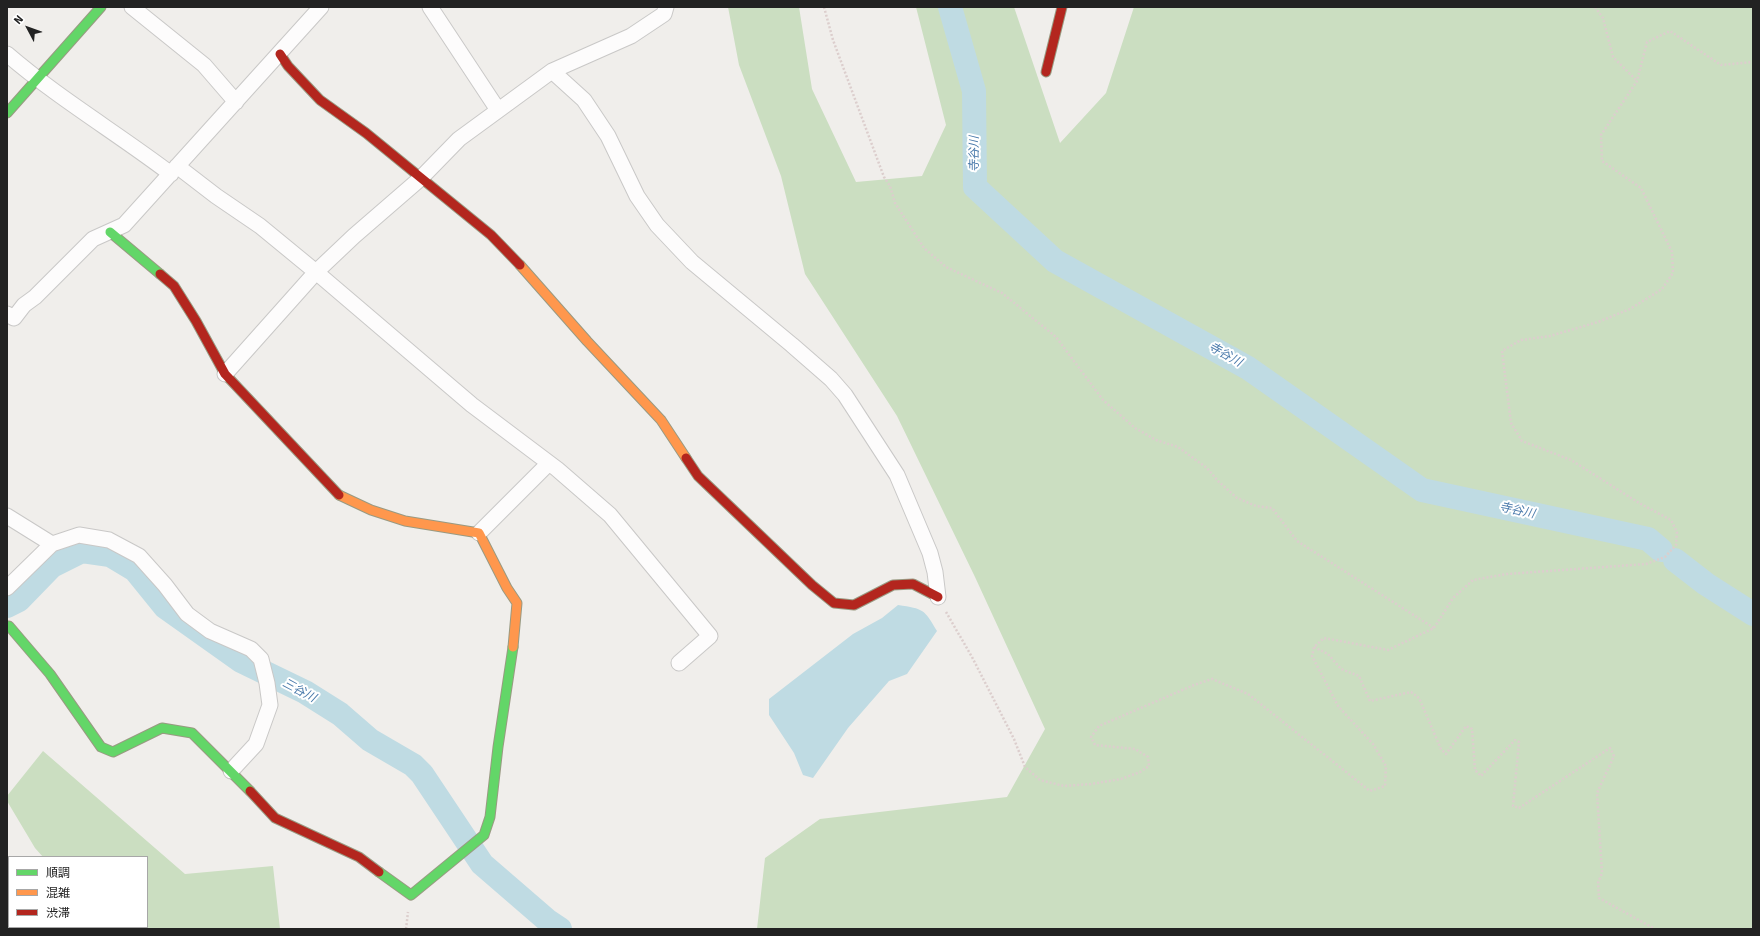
<!DOCTYPE html>
<meta charset="utf-8">
<style>
body{margin:0}
#map{position:relative;width:1760px;height:936px;overflow:hidden;background:#f0eeeb;font-family:Signika,"Noto Sans JP",sans-serif}
canvas{display:block}
.frame{position:absolute;inset:0;border:8px solid #222;pointer-events:none}
.legend{position:absolute;left:8px;top:856px;width:140px;height:72px;box-sizing:border-box;background:#fff;border:1px solid #a7a7a7;margin:0;padding:5px 7px;list-style:none;font-size:12px;color:#222}
.legend li{display:flex;align-items:center;gap:8px;height:20px}
.legend b{width:20px;border:1px solid #a7a7a7}
.north{position:absolute;left:8px;top:8px;width:40px;height:40px;-webkit-text-stroke:3px #fff;paint-order:stroke;rotate:311deg;font-size:11px;font-weight:700;line-height:16px;text-align:center;color:#222}
.north::after{content:'';display:block;margin:auto;width:14px;height:18px;background:#222;clip-path:polygon(50% 0,100% 100%,50% 72%,0 100%)}
</style>
<div id="map">
<canvas width="1760" height="936"></canvas>
<div class="frame"></div>
<ul class="legend">
<li><b style="height:5px;background:#63d668"></b>順調</li>
<li><b style="height:5px;background:#ff974d"></b>混雑</li>
<li><b style="height:5px;background:#b3261e"></b>渋滞</li>
</ul>
<div class="north">N</div>
</div>
<script>
const c = document.querySelector('canvas').getContext('2d');
c.lineJoin = 'round';
function fillPath(path, color) {
  c.fillStyle = color;
  c.fill(path, 'evenodd');
}
function stroke(path, color, width, dash) {
  c.strokeStyle = color;
  c.lineWidth = width;
  c.lineCap = dash ? 'butt' : 'round';
  c.setLineDash(dash || []);
  c.stroke(path);
}
function label(font, color, halo, rows, align = 'center') {
  c.font = font + ' Signika,"Noto Sans JP",sans-serif';
  c.lineWidth = 4;
  c.setLineDash([]);
  c.textBaseline = 'middle';
  c.strokeStyle = halo;
  c.fillStyle = color;
  for (const [text, x, y, turn = 0] of rows) {
    c.save();
    c.translate(x, y);
    c.rotate((+turn || 0) * Math.PI / 180);
    c.textAlign = isNaN(turn) ? turn : align;
    if (halo) c.strokeText(text, 0, 0);
    c.fillText(text, 0, 0);
    c.restore();
  }
}
fillPath(new Path2D(`
 M728,7h71l13,82 44,93 66,-6 24,-51 -30,-118h98l46,136 46,-50 28,-86h619v922h-996l8,-71 55,-39 187,-22 38,-68 -70,-152 -78,-161 -92,-142 -24,-98 -42,-111z
 M43,751l142,123 88,-8 7,63h-190v-2h57v-70h-104l-8,-9 -28,-47v-5z`), '#cbdec1');
fillPath(new Path2D(`
 M898,605c26,4 26,4 39,26l-30,43 -18,7 -41,47 -35,50 -10,-3 -9,-22 -25,-38v-16l84,-65 29,-16z`), '#bfdbe3');
stroke(new Path2D(`
 M950,7l24,84 1,96 80,74 193,107 174,122 226,49 13,11
 M1675,560l31,24 47,30
 M7,606l12,-6 33,-34 30,-15 28,4 25,15 30,37 76,54 64,31 35,22 30,26 43,25 9,9 60,90 66,57 12,8`), '#bfdbe3', 24);
const street = new Path2D(`
 M132,7l72,58 32,37
 M430,7l68,103
 M7,54c51,44 110,79 164,120
 M552,71l32,29 24,36 29,60 20,29 35,37 100,83 39,34 14,16 52,80 33,78 5,19 3,25
 M177,166l39,30 44,30 56,46 156,133 85,64 53,46 100,121 -31,27
 M7,314l7,4 10,-13 11,-8 58,-58 31,-14 197,-218
 M225,374l91,-102 38,-36 67,-58 38,-39 93,-68 79,-35 33,-22 2,-7
 M7,516l45,28
 M479,533l70,-70
 M7,588l45,-44 27,-9 30,5 30,16 26,29 22,29 23,17 41,18 10,10 6,24 3,22 -14,39 -25,27`);
const fast = new Path2D(`
 M7,113l94,-106
 M110,232l50,42
 M7,626h2l41,48 51,73 12,5 49,-24 30,5 58,58
 M379,872l32,23 73,-60 6,-18 8,-70 15,-100`);
const slow = new Path2D(`
 M520,265l67,76 74,79 25,38
 M339,495l32,15 34,11 74,12 28,55 10,15 -4,44`);
const jam = new Path2D(`
 M280,54l8,12 32,34 46,33 125,102 29,30
 M1046,72l16,-65
 M160,274l14,12 22,35 29,53 114,121
 M686,458l12,18 114,109 22,18 20,2 39,-20 20,-1 25,13
 M250,791l25,27 84,39 20,15`);
stroke(street, '#c9c8c7', 17);
stroke(fast, '#999a82', 11);
stroke(slow, '#999a82', 11);
stroke(jam, '#999a82', 11);
stroke(new Path2D(`
 M824,7l9,33 51,137 6,9 5,17 29,45 22,19 56,26 54,44 47,63 32,28 21,12 22,7 29,21 11,13 19,17 19,8 16,2 25,33 137,87
 M1595,7l8,11 10,39 23,23
 M946,612l26,45 42,82 11,28 15,13 24,6 27,-2 30,-5 19,-7 9,-6 -1,-9 -13,-8 -40,-4 -4,-8 8,-11 95,-41 18,-6 36,15 122,97 15,-5 1,-20 -13,-22 -35,-38 -26,-50 2,-9 10,-9 64,12 46,-22 19,-30 20,-18 34,-6 139,-10 19,-7 11,-12 1,-13 -6,-12 -32,-17 -68,-43 -49,-19 -11,-18 -9,-72 19,-11 29,-4 48,-14 32,-13 32,-20 11,-16 -1,-21 -31,-64 -39,-27 -1,-26 36,-54 10,-39 23,-11 51,34 32,-3
 M1314,647l14,7 13,15 18,7 11,25 41,-9 8,6 22,51 5,5 20,-28 6,3 3,41 6,6 34,-36 4,2 -6,64 6,2 91,-60 4,8 -17,37 5,80 -4,10 1,15 56,31
 M406,929l2,-17
 M1752,929l1,-1`), '#dccecd', 2.5, [2, 2]);
stroke(street, '#fdfcfc', 15);
stroke(fast, '#63d668', 9);
stroke(slow, '#ff974d', 9);
stroke(jam, '#b3261e', 9);
label('italic 12px', '#4a7aab', '#fff', [
 ["寺谷川",975,154,-90],
 ["寺谷川",1225,355,29],
 ["寺谷川",1517,511,12],
 ["三谷川",299,691,28]
]);
</script>
